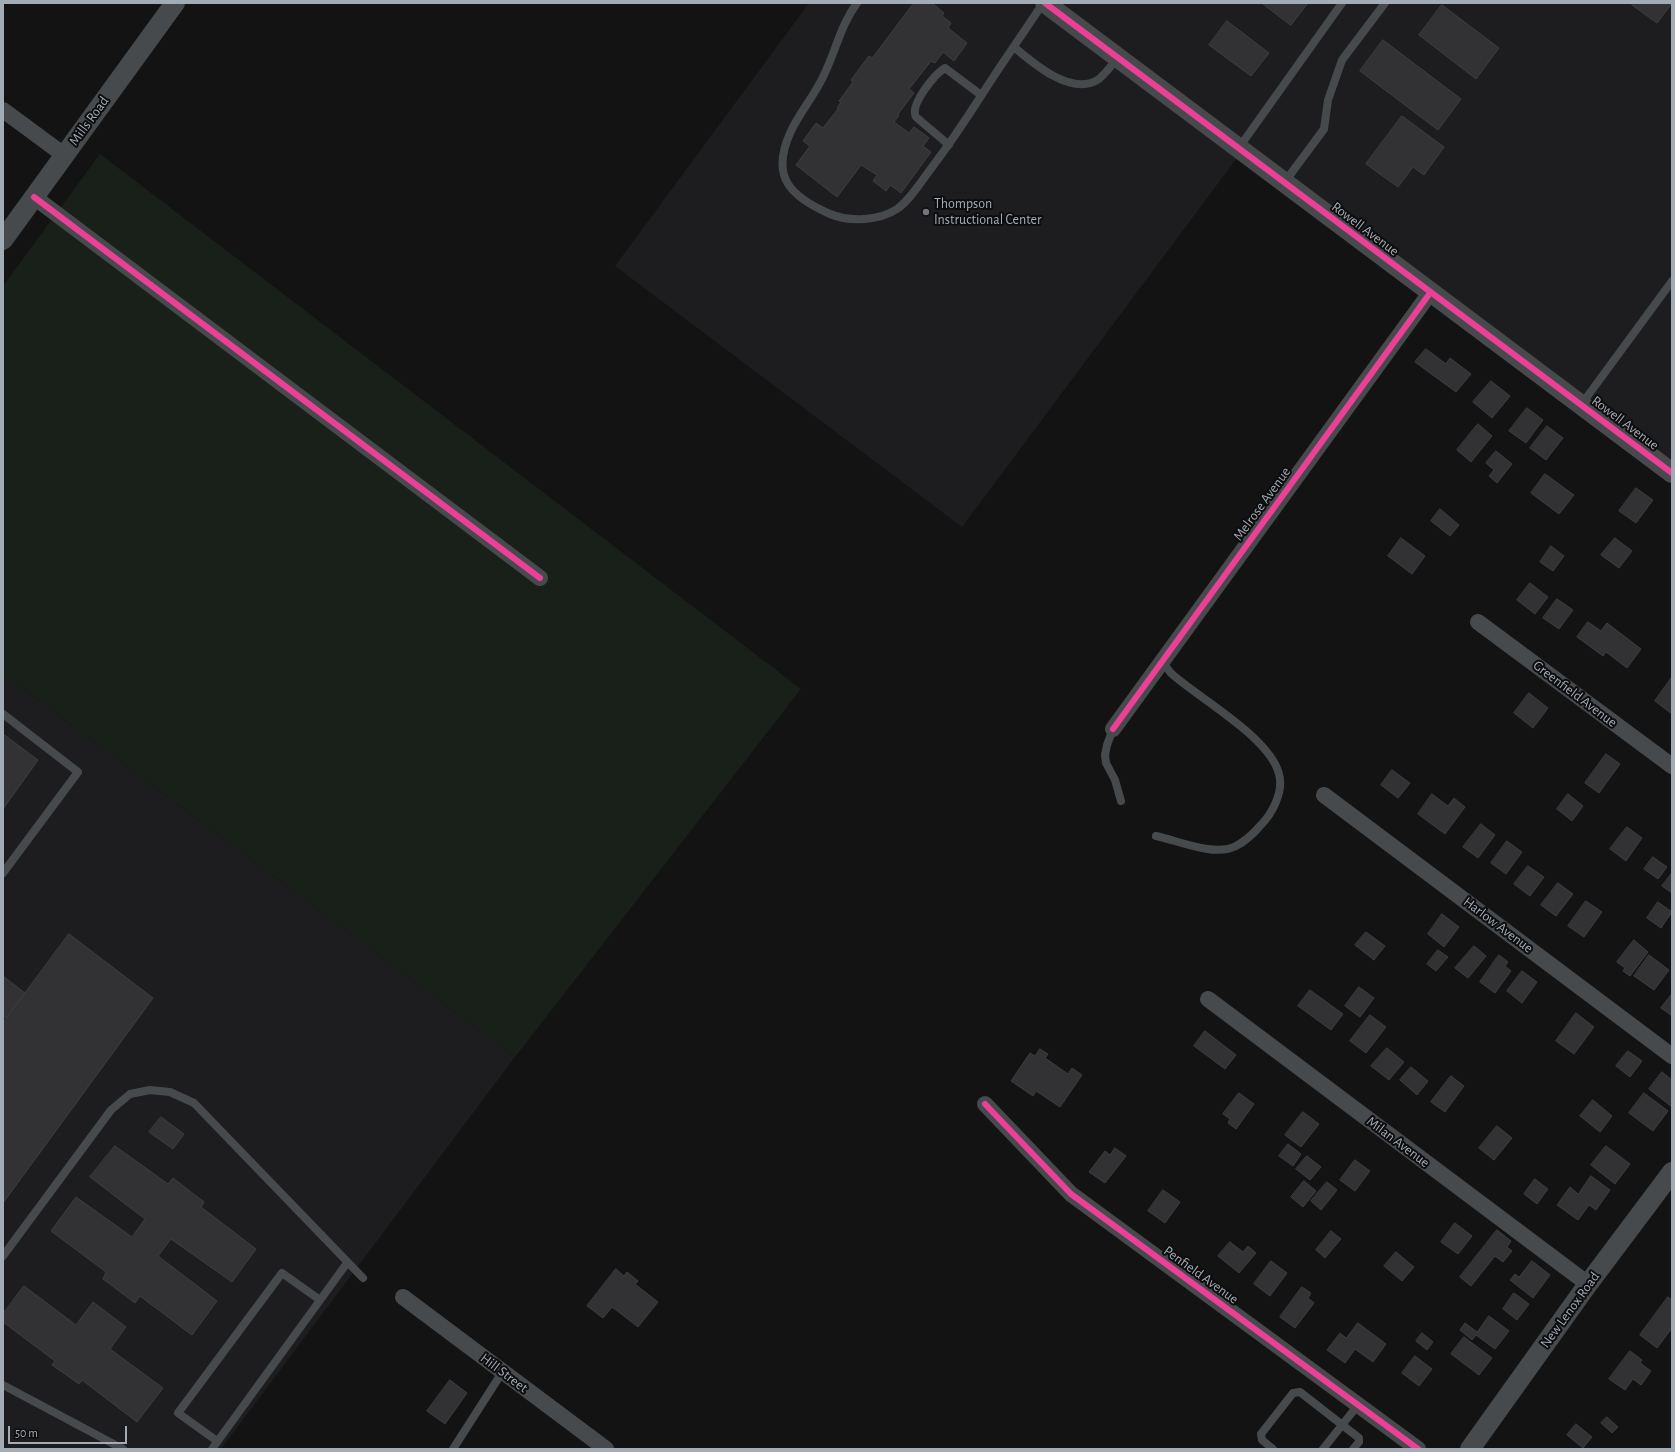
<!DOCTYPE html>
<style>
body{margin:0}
#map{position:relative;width:1675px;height:1452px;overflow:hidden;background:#131313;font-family:"Alegreya Sans",sans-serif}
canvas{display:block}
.frame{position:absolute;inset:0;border:4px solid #a3acb5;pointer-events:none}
.scale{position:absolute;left:8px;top:1426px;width:119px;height:18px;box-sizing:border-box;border:2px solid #a3acb5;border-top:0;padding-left:5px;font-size:12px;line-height:14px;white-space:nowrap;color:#a3acb5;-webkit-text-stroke:3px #0d0d0f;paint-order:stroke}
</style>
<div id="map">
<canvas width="1675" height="1452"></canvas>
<div class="frame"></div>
<div class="scale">50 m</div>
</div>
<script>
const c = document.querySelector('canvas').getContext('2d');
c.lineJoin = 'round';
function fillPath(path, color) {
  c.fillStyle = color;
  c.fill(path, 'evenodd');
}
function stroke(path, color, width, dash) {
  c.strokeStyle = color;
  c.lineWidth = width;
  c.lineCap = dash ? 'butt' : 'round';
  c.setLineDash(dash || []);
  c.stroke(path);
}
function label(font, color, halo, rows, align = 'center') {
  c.font = font + ' "Alegreya Sans",sans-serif';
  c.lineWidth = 4;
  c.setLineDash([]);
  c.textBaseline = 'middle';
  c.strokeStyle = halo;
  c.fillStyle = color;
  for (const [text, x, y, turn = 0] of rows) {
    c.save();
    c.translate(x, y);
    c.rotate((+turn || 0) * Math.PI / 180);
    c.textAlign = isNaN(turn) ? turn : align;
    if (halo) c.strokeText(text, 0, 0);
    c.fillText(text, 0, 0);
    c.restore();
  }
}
fillPath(new Path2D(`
 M809,3h222l206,155 -275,369 -347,-261z
 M1052,3h620v460z
 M3,674l512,383 -294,392h-218z`), '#1d1d1f');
fillPath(new Path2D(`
 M100,154l701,535 -286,368 -512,-383v-388z`), '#192019');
const building = new Path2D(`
 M914,3h18l12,10 -2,3 9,7 -3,5 19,15 -13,18 -11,-9 -8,11 -4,-2 -22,28 5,4 -16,21 1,1 -5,7 15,11 5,-6 15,11 -6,8 8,6 -30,41 -11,-8 -4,6 -13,-10 4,-6 -16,-10 -24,32 -41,-32 14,-19 -7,-5 13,-18 7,5 15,-19 -1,-1 4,-6 -2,-1 14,-19 -2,-2 18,-24 3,2z
 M1262,3h46l-17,22z
 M1633,3h39l-15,20 -25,-18z
 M1442,5l57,43 -23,31 -57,-44z
 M1227,21l42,32 -18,23 -42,-31z
 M1383,40l78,59 -23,31 -78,-59z
 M1402,116l42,31 -20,28 -11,-8 -15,20 -32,-23z
 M1426,349l20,15 4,-6 21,16 -15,18 -41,-30z
 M1491,381l19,15 -18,22 -19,-16z
 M1527,408l16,12 -17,23 -17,-12z
 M1478,424l14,12 -21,26 -14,-12z
 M1547,426l16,12 -17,22 -16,-12z
 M1496,451l16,13 -15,19 -8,-7 5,-6 -8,-7z
 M1545,474l29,21 -15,19 -28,-21z
 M1636,488l17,12 -17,23 -17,-12z
 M1440,509l19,16 -9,11 -19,-15z
 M1401,538l24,18 -13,18 -24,-18z
 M1615,538l17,13 -13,17 -18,-13z
 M1551,546l13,10 -11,15 -13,-9z
 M1530,583l18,14 -13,17 -18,-14z
 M1557,599l16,11 -14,19 -16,-11z
 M1588,622l13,9 6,-8 34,26 -14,19 -21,-16 -3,4 -26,-19z
 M1672,677v37l-17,-13z
 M1529,693l19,15 -15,20 -19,-15z
 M3,734l35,26 -35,49z
 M1606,754l14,10 -21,29 -14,-10z
 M1392,770l18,13 -12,15 -17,-13z
 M1432,794l16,12 6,-8 11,9 -20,27 -27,-20z
 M1568,794l15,12 -11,15 -15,-12z
 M1481,824l14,11 -17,23 -15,-11z
 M1627,827l15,11 -16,23 -16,-12z
 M1507,841l15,11 -16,22 -15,-11z
 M1653,857l14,10 -9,12 -14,-10z
 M1528,866l16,11 -14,19 -16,-12z
 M1672,873v20l-10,-7z
 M1558,883l15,11 -17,22 -15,-11z
 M1586,901l16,11 -18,25 -16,-11z
 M1658,902l14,10 -11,16 -14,-10z
 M1442,914l17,13 -15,20 -16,-13z
 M1366,932l19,14 -11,14 -19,-15z
 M69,934l84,64 -150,205v-180z
 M1634,940l14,12 -18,24 -7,-5 2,-3 -8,-6z
 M1474,946l12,10 -18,22 -13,-10z
 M1438,950l10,7 -12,14 -9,-7z
 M1499,955l9,7 -3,4 6,5 -16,22 -15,-11z
 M1649,955l20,15 -15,20 -20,-14z
 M1522,971l15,11 -15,21 -15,-12z
 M3,976l22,17 -19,25 -3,-2z
 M1359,987l15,11 -14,19 -15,-11z
 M1310,990l33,24 -12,16 -33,-24z
 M1672,994v22l-11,-8z
 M1576,1013l18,14 -20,27 -18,-13z
 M1370,1015l16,12 -20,26 -16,-12z
 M1205,1031l31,24 -11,14 -31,-23z
 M1387,1048l17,14 -15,18 -18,-14z
 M1040,1049l8,5 -3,4 23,16 4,-6 10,7 -22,32 -24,-16 -3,5 -22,-15 19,-28 5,3z
 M1628,1051l14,10 -12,16 -14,-11z
 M1411,1067l17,14 -11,14 -17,-15z
 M1662,1072l10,8v27l-23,-18z
 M1451,1076l13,10 -19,26 -14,-10z
 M1239,1093l15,11 -18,25 -8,-6 2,-4 -7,-5z
 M1644,1093l24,18 -15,20 -24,-18z
 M1593,1100l19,16 -12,16 -20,-16z
 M1303,1112l16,12 -18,23 -16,-12z
 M161,1117l23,17 -11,15 -24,-17z
 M1497,1126l15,12 -18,22 -15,-12z
 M1288,1144l13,10 -8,12 -14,-10z
 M115,1146l53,38 5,-6 31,24 -3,5 55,42 -24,33 -61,-43 -13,17 59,45 -25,34 -52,-39 -5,7 -32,-24 3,-7 -55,-41 25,-34 56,40 13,-18 -55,-42z
 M1606,1146l24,18 -15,20 -24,-19z
 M1115,1148l11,8 -21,27 -16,-11 16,-21 5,4z
 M1307,1156l14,11 -11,13 -14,-11z
 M1355,1160l15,11 -15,20 -15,-11z
 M1591,1176l19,14 -14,20 -7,-5 -11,15 -21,-15 13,-18 8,7z
 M1535,1179l13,10 -11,15 -13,-10z
 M1304,1181l12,10 -13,16 -12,-10z
 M1327,1182l10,8 -16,20 -10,-9z
 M1163,1190l17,12 -15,21 -17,-12z
 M1455,1223l17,13 -14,18 -17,-12z
 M1497,1230l14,11 -4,6 5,4 -9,11 -8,-6 -24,30 -11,-9z
 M1331,1231l10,8 -16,19 -9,-8z
 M1230,1242l13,10 5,-6 8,7 -17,20 -21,-17z
 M1396,1252l18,15 -12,14 -18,-15z
 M1271,1261l16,12 -17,23 -16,-12z
 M1532,1261l18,14 -17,23 -23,-18 5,-6 4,3z
 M616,1269l8,7 3,-4 11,9 -3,3 23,18 -20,25 -26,-20 -9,11 -16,-12z
 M24,1286l52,39 17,-23 33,25 -16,22 53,39 -26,34 -55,-42 -3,4 -27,-19 3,-4 -52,-39v-8z
 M1302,1287l9,6 -3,5 6,5 -19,25 -15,-11z
 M1514,1293l15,11 -12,16 -14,-11z
 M1668,1297l4,3v28l-15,20 -17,-13z
 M1489,1316l20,15 -14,18 -19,-14 -4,5 -12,-10 5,-7 12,9z
 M1358,1323l28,21 -13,18 -18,-13 -10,14 -18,-13 13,-17 6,5z
 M1422,1333l11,9 -6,8 -11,-9z
 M1464,1337l28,21 -13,17 -28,-21z
 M1630,1351l12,9 -2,3 11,8 -10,14 -8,-6 -8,11 -16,-11z
 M1415,1356l17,13 -13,17 -17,-13z
 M450,1380l17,13 -22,31 -18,-13z
 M1607,1417l11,10 -6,6 -11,-10z
 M1576,1424l16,13 -9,11 -16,-13z`);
fillPath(building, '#323234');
stroke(building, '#3b3e3f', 1);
stroke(new Path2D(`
 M857,3c-17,23 -21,48 -34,74 -9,19 -23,35 -32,54 -21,45 -2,65 39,83 19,8 49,7 67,-5 13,-9 23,-26 33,-39 18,-24 35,-49 51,-74 20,-32 42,-62 62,-93
 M1014,47c20,17 58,50 85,32 7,-6 13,-14 18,-21
 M949,145l-33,-28c-7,-12 19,-43 29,-49l36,27
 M1238,149l104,-146
 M1284,183l40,-54 4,-29 14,-40 43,-57
 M1581,405l91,-124
 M3,714l75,58 -75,101
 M1113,729l-6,16 -2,10 1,8 9,17 6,21
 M1156,836c23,5 59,21 80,10 10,-5 17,-12 24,-20 12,-12 24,-34 19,-52 -9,-36 -77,-74 -106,-99 -4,-3 -7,-9 -11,-14
 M3,1256l108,-146 19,-16 20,-4 20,2 24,11 169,175
 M3,1385l120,64
 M217,1441l-39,-28 104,-140 38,27
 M212,1449l135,-186
 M453,1449l50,-78
 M1273,1449l-11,-9 -1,-6 32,-41 7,-1 59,46v4l-6,7
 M1323,1449l35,-44`), '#474a4c', 8);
stroke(new Path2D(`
 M3,110l61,45
 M34,197l506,381
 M1478,622l194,144
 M1113,729l317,-436
 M1324,795l348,261
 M1208,999l380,285
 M985,1104l86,90 347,255
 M403,1297l203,152`), '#474a4c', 16);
stroke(new Path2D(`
 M1045,3l627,470
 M3,240l172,-237
 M1470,1449l118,-165 84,-112`), '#474a4c', 20);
stroke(new Path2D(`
 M1045,3l627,470
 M34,197l506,381
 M1113,729l317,-436
 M985,1104l86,90 347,255`), '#ea4096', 6);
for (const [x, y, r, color] of [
 [926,212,4,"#71767c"]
]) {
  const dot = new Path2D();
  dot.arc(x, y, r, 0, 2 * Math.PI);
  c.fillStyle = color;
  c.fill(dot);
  stroke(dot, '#0d0d0f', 1.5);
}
label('14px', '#a3acb5', '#0d0d0f', [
 ["Mills Road",89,121,-54],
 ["Rowell Avenue",1365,229,37],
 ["Rowell Avenue",1625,423,37],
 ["Melrose Avenue",1262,504,-54],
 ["Greenfield Avenue",1575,694,37],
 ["Harlow Avenue",1498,925,37],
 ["Milan Avenue",1398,1142,37],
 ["Penfield Avenue",1201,1275,36],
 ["New Lenox Road",1570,1310,-54],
 ["Hill Street",504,1373,37]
]);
label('14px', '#a3acb5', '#0d0d0f', [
 ["Thompson",934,204],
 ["Instructional Center",934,220]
], 'left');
</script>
